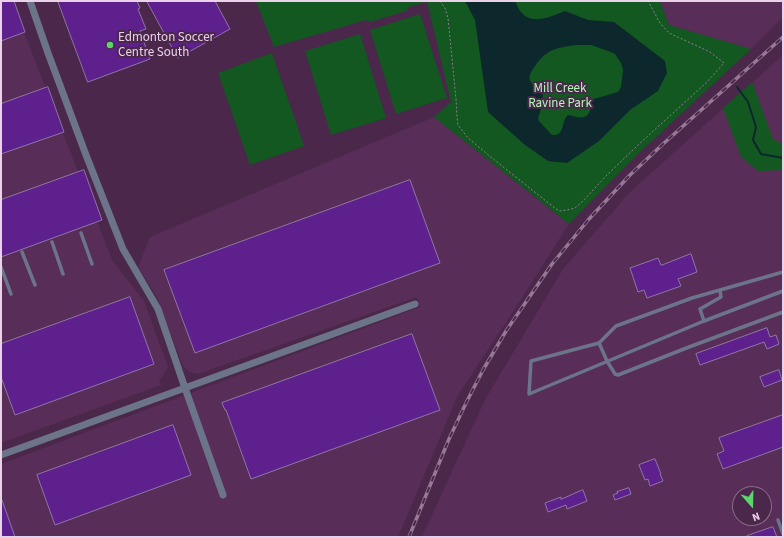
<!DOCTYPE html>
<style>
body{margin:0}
#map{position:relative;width:784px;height:538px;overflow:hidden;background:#4a274b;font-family:"Source Sans 3",sans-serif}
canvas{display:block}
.frame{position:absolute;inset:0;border:2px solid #ead3e9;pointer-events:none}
.north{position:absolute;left:732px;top:486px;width:40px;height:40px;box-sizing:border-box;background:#4a274b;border:1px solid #8a6c8a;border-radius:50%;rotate:160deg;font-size:11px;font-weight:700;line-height:16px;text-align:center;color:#ead3e9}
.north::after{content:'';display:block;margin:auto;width:14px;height:18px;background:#5cd56d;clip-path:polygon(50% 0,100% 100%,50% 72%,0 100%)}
</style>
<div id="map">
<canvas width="784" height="538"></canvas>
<div class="frame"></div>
<div class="north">N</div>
</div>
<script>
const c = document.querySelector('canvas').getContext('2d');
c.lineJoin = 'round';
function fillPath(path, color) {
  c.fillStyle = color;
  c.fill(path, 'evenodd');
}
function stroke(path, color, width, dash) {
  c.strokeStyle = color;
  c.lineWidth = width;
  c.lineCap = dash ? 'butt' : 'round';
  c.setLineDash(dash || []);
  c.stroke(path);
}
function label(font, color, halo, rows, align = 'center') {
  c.font = font + ' "Source Sans 3",sans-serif';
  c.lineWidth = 4;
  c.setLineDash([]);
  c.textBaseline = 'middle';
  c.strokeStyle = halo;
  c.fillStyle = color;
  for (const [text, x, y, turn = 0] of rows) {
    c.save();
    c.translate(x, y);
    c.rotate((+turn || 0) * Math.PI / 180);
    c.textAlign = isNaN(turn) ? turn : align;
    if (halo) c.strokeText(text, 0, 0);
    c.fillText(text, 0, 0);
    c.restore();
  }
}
fillPath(new Path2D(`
 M1,1h11l100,259 32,41 24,66 -9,14 2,4 -160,58z
 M660,1h123v16l-32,32 -82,-24z
 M783,55v482h-361l47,-103 17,-36 77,-129 67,-77zM740,494h24v24h-24z
 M434,117l135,107 -58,91 -53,80 -60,142h-397v-73l419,-157 -3,-10 -219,77 -8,-2 -7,-6 -26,-69 -19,-30 12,-30z`), '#582e59');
fillPath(new Path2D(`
 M256,1h404l9,24 82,24 -113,105 -69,70 -135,-107 17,-15 -24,-100 -18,5 -3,4 -36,11 -4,-2 -92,27z
 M420,14l27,84 -51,16 -26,-84z
 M360,34l26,84 -55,17 -26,-84z
 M272,53l32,93 -54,19 -32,-92z
 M752,82l21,57 10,5v26l-25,1 -17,-14 -18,-49z`), '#125820');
fillPath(new Path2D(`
 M465,1h50c2,3 3,8 6,11 11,14 31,4 44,-1l23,9 26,2 51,39 2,12 -9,18 -28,19 -31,31 -32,22 -19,-2 -23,-16 -37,-33 -13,-92zM576,45h15l20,7 4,2 6,9 2,7 -2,17 -3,5 -24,7 -3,1 -2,4c2,3 2,5 0,9 -5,8 -13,3 -21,2 -8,7 -2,21 -16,20l-13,-14 -1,-3 4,-12 1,-11c-4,-5 -11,-8 -13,-15 -2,-5 2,-9 5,-14 12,-17 21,-18 41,-21z`), '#0d282c');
stroke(new Path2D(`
 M737,87l11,15 8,25 -3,13 8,14 22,4`), '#0d282c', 2);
const building = new Path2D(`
 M1,1h13l11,31 -24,9z
 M58,1h79l3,7 -2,1 8,20 -6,2 10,28 -62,23z
 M147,1h68l15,28 -52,29z
 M48,87l16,45 -63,22v-50z
 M84,170l18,50 -101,37v-57z
 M410,180l30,83 -245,90 -31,-83z
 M691,254l6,18 -19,7 3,7 -34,12 -3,-8 -6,2 -8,-24 28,-10 3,7z
 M130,297l24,67 -139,51 -14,-38v-33z
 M767,328l3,9 6,-2 3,9 -12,5 -3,-7 -64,23 -4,-11z
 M412,334l28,76 -189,69 -25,-69h-1l-3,-7z
 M779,370l3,10 -18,7 -4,-10z
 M783,415v32l-60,22 -6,-15 7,-3 -5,-13z
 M173,425l18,50 -136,50 -18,-50z
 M655,459l6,15h-1l3,7 -13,5 -2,-7 -3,1 -6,-15z
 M629,488l2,6 -16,6 -2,-5 5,-2 -1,-1z
 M583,490l4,11 -20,8 -1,-4 -18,7 -3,-9 16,-6v2z
 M1,500h1l13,37h-14z
 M773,527l4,10h-30v-1z`);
fillPath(building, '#5e208c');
stroke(building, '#8d75a6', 1);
stroke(new Path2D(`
 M440,1l5,7 3,10 8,81 1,18 1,8 10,13 24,20 64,51 4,2 7,-1 8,-2 7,-6 25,-27 31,-30 69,-63 17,-19 -14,-11 -41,-19 -9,-10 -12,-22`), '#977a97', 1, [2, 2]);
stroke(new Path2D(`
 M81,233l11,31
 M52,242l11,32
 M22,252l13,33
 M1,267l10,27
 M783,272l-91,26 -76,28 -17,17 -68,18 -2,33 175,-73 79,-30
 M704,321l-4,-12 21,-12 -1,-7
 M599,343l8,18 8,13 3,1 71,-28 94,-35
 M778,520l5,14`), '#6b7489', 3.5);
stroke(new Path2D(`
 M30,1l18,52 38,102 37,94 35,60 27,79 38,107
 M1,455l414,-151`), '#6b7489', 7);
const rail = new Path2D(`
 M409,537l40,-98 18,-38 16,-31 23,-39 46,-67 37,-45 41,-44 33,-31 120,-107`);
stroke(rail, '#967996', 3.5);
stroke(rail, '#4a274b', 2, [6]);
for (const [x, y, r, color] of [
 [110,45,4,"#5cd56d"]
]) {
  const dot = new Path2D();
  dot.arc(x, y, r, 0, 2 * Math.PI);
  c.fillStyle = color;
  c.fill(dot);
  stroke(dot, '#4a274b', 1.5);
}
label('13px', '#ead3e9', '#4a274b', [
 ["Edmonton Soccer",118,38],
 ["Centre South",118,53]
], 'left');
label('13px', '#aff9b4', '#4a274b', [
 ["Mill Creek",560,89],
 ["Ravine Park",560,104]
]);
</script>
